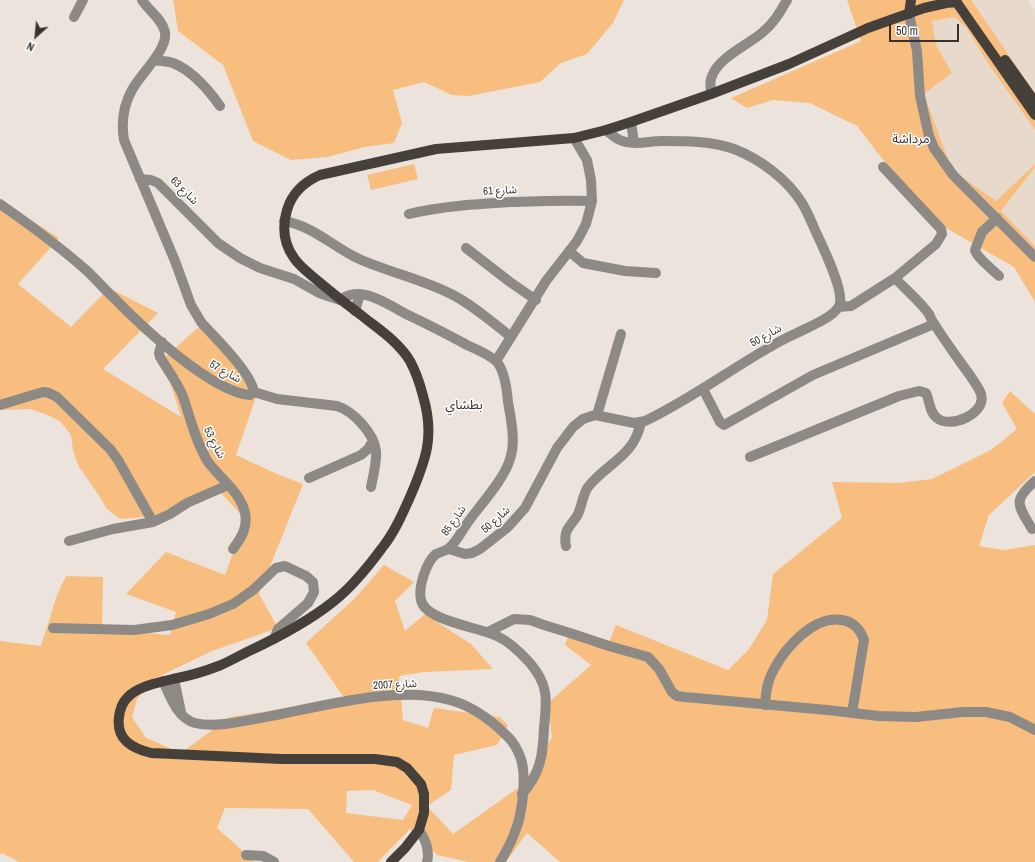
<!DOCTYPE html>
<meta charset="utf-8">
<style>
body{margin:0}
#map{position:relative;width:1035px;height:862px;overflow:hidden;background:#ece4dc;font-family:"Archivo Narrow",sans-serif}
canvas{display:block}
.north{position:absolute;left:16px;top:16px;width:40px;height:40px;-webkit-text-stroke:3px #fff;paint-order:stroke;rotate:207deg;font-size:11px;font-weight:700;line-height:16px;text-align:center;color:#35312e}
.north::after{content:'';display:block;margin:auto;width:14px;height:18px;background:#35312e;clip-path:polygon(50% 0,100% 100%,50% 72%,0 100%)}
.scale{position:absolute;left:889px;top:24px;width:70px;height:18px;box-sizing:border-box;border:2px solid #35312e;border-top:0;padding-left:5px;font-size:12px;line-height:14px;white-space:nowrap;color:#35312e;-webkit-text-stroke:3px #fff;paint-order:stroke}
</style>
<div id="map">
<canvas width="1035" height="862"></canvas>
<div class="north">N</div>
<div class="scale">50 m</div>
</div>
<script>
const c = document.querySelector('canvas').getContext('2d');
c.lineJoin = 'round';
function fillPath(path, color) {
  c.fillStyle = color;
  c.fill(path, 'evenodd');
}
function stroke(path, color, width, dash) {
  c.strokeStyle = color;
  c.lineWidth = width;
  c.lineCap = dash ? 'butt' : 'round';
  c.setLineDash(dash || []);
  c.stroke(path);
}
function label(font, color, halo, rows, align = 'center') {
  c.font = font + ' "Archivo Narrow","Noto Sans Arabic",sans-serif';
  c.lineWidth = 3;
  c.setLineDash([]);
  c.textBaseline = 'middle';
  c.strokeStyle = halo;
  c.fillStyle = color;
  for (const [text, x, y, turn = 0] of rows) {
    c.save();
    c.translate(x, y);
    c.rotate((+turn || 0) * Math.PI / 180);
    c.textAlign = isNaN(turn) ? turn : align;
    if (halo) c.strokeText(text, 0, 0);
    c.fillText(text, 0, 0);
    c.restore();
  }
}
fillPath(new Path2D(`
 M971,0h57l3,6 4,3v84z
 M955,17l12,12 22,36 46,65v34l-39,37 -44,-31 -28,-76 28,-21 -16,-28 -4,-24z
 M1035,167v79l-34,-35z`), '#e7d9cb');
fillPath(new Path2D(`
 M173,0h451l-11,23 -26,31 -26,9 -21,19 -71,14 -17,-1 -28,-13 -31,8 9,33 -8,20 -29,4 -38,10 -36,3 -38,-19 -30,-76 -45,-34z
 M847,0h124l64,93v37l-46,-65 -22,-36 -12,-12 -23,4 4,24 16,28 -28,21 28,76 44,31 39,-37v3l-34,44 34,35v56l-21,-35 -75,-43 -42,-46 -40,-52 -47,-23 -37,-3 -26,8 -16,-10 130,-57z
 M414,164l4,15 -47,11 -4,-15z
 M3,202l56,36 -41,46 53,43 38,-39 49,25 -55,56 78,48 -18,-58 37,-33 43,50 15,15 -22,64 41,19 26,10 -44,110 19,34 -66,23 -58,28 -17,20 -5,18 14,21 35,15 49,-36 115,-18 -39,-56 49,-45 29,-33 30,17 -19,19 10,30 20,-17 46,30 22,25 -69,3 -25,4 4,44 25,8 6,-20 66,9 8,9 -11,19 -43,10 -3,35 -24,16 26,28 75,-53 24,-44 -5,-33 44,-39 -26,-20 4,-11 38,13 9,-22 112,45 21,-21 18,-29 6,-46 69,-56 -10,-36 66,1 34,-4 59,-29 26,-21 -15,-26 8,-12 25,23v58l-46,43 -10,31 25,4 31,-5v317h-475l-33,-29 -21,29h-38l-31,-7 -27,-26 -32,33h-24l-46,-53 -83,-1 -8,20 38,34h-236l-17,-9 -2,2v-214l41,5 16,-51 9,-19 37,1 -1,52 68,6 6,-23 -50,-18 40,-42 59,23 20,-56 -25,-27 -53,23 -47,4 -13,-10 -9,-15 -19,-27 -6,-16 -2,-16 -11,-14 -15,-7 -15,-5 -30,1v-203zM373,790l39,15 -9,15 -57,-7 1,-22z`), '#f7be7f');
stroke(new Path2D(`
 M909,14l8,37 3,45 9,40 5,12 19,27 82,82
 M74,17l9,-17
 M154,60c6,1 13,1 19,3 20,8 35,26 47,43
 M711,94c0,-6 -2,-12 1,-18 7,-19 36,-31 51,-44 11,-9 17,-20 24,-32
 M631,122l3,21
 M883,167l58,62 1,5 -6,10 -41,34
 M140,179l11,1 7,3 60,60 22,15 20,10 34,11 25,14 21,7c21,-16 47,4 66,14 21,10 41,20 61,31 9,4 21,9 29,16 8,8 11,29 12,41 3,17 8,40 2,57 -6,21 -31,47 -44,66 -4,6 -11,19 -17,23 -3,3 -9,4 -13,6 -10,8 -18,34 -15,46 4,21 58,27 76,36 13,6 24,17 33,27 7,9 13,17 15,29 2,11 0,24 -1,36 -1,26 -3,45 -22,66
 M0,204c30,21 59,42 86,66 9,8 17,18 26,26 28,29 99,96 138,99l4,-3c-3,-20 -39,-54 -53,-70l-10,-17 -16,-44 -51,-121c-3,-18 -1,-34 8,-50 8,-16 36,-40 33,-58 -3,-13 -16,-21 -23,-32
 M409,214c34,-8 69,-10 103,-12 27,-1 53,-2 80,-1
 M997,218l-15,14 -7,18c2,8 17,19 24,26
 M284,221c29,5 48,25 73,37 31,14 64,21 94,36 22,11 41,28 60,43
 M466,248l44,34 26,18
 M569,251l14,12 42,8 31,2
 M355,311l5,-17
 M162,342l-3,11 1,4c7,12 16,24 22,37 8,22 13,47 26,68 12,16 33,31 37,51 3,15 -4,25 -12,36
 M496,361l50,-80 31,-40 9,-17 6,-23 -1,-21 -4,-20 -13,-22
 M703,389l17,33 4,3 89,-50 121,-51
 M254,392l23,7 60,7c16,5 37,27 39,45 1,11 -3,25 -5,36
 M0,405l43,-13 6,1 8,4 53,52 8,11 35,62
 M597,415l24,-81
 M750,457l149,-61 20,-5 7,2c4,8 3,19 11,25 13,11 50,-4 44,-24 -2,-7 -15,-24 -20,-31 -9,-13 -18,-25 -26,-38 -3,-3 -4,-7 -6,-11 -8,-12 -24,-25 -34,-36l-44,28 -12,1
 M309,478l52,-23 7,-6 5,-8
 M1032,529c-14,-24 -20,-28 3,-48
 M69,541l44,-12 40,-7 17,-8 17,-11 41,-18
 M566,546c-3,-16 3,-18 11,-30 5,-9 5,-20 11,-29 20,-25 46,-30 53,-65
 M449,549l16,5 7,-1 8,-4 28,-22 17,-19 32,-60 16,-21 10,-8 12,-4 39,8 11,-2c44,-21 83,-50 125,-74 11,-7 23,-12 35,-18 10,-5 33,-14 35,-26 3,-15 -18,-58 -25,-73 -4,-9 -8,-19 -13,-27 -15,-24 -42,-44 -68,-54 -22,-8 -49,-8 -72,-8 -12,0 -24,4 -36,1 -8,-1 -14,-7 -20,-12
 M53,628l81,2 38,-5 37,-11 24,-10 20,-14 23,-22 9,-2 21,10 7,6 1,10 -6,11 -30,26 -4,10
 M488,632l26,-13 16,1 14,5 29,9 36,12 39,11 11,12 13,23 5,4 8,1 142,13 52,6 37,1 47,-5h23l24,5 25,13
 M174,679l7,33
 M163,681c7,15 14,37 32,42 20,5 47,-2 66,-5 56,-10 135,-34 189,-18 22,6 40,19 56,35 9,8 16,22 17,34 2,16 -1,45 -7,60 -4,12 -10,23 -16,33
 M765,705c1,-13 2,-24 9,-36 12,-22 40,-54 68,-49 12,2 18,9 22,20l-12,73
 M419,830c7,10 11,20 8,32
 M246,855l17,1 11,6`), '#8d8a86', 10);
stroke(new Path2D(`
 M955,0l80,115
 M909,14l2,-14
 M1005,60l30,42
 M391,862l14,-14 14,-18 5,-17v-19l-3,-10 -14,-16 -10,-6 -22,-3h-94l-130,-6c-20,-5 -35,-14 -32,-36 1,-8 3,-14 8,-19 11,-12 31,-15 46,-19 16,-3 33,-8 48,-14 9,-4 18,-9 26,-13 30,-14 61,-30 87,-51 19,-15 34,-34 48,-53 12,-15 20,-33 28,-51 16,-37 25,-61 13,-101 -3,-12 -7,-24 -13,-35 -12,-20 -32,-32 -49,-46 -15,-11 -29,-22 -43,-34 -8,-7 -18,-14 -24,-23 -10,-14 -12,-31 -7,-48 5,-17 17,-28 33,-35l116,-26 138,-11 32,-8 25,-8 80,-28 78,-30 79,-36 56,-20 22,-5 11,-1`), '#46403b', 10);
label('11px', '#35312e', '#fff', [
 ["شارع 63",184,191,45],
 ["شارع 61",500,191,-3],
 ["شارع 50",766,336,-29],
 ["شارع 57",225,372,29],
 ["شارع 53",214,443,63],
 ["شارع 50",496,520,-42],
 ["شارع 85",454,521,-55],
 ["شارع 2007",395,685,-3]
]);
label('13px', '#35312e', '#fff', [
 ["مرداشة",911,140],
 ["بطشاي",464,406]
]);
</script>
